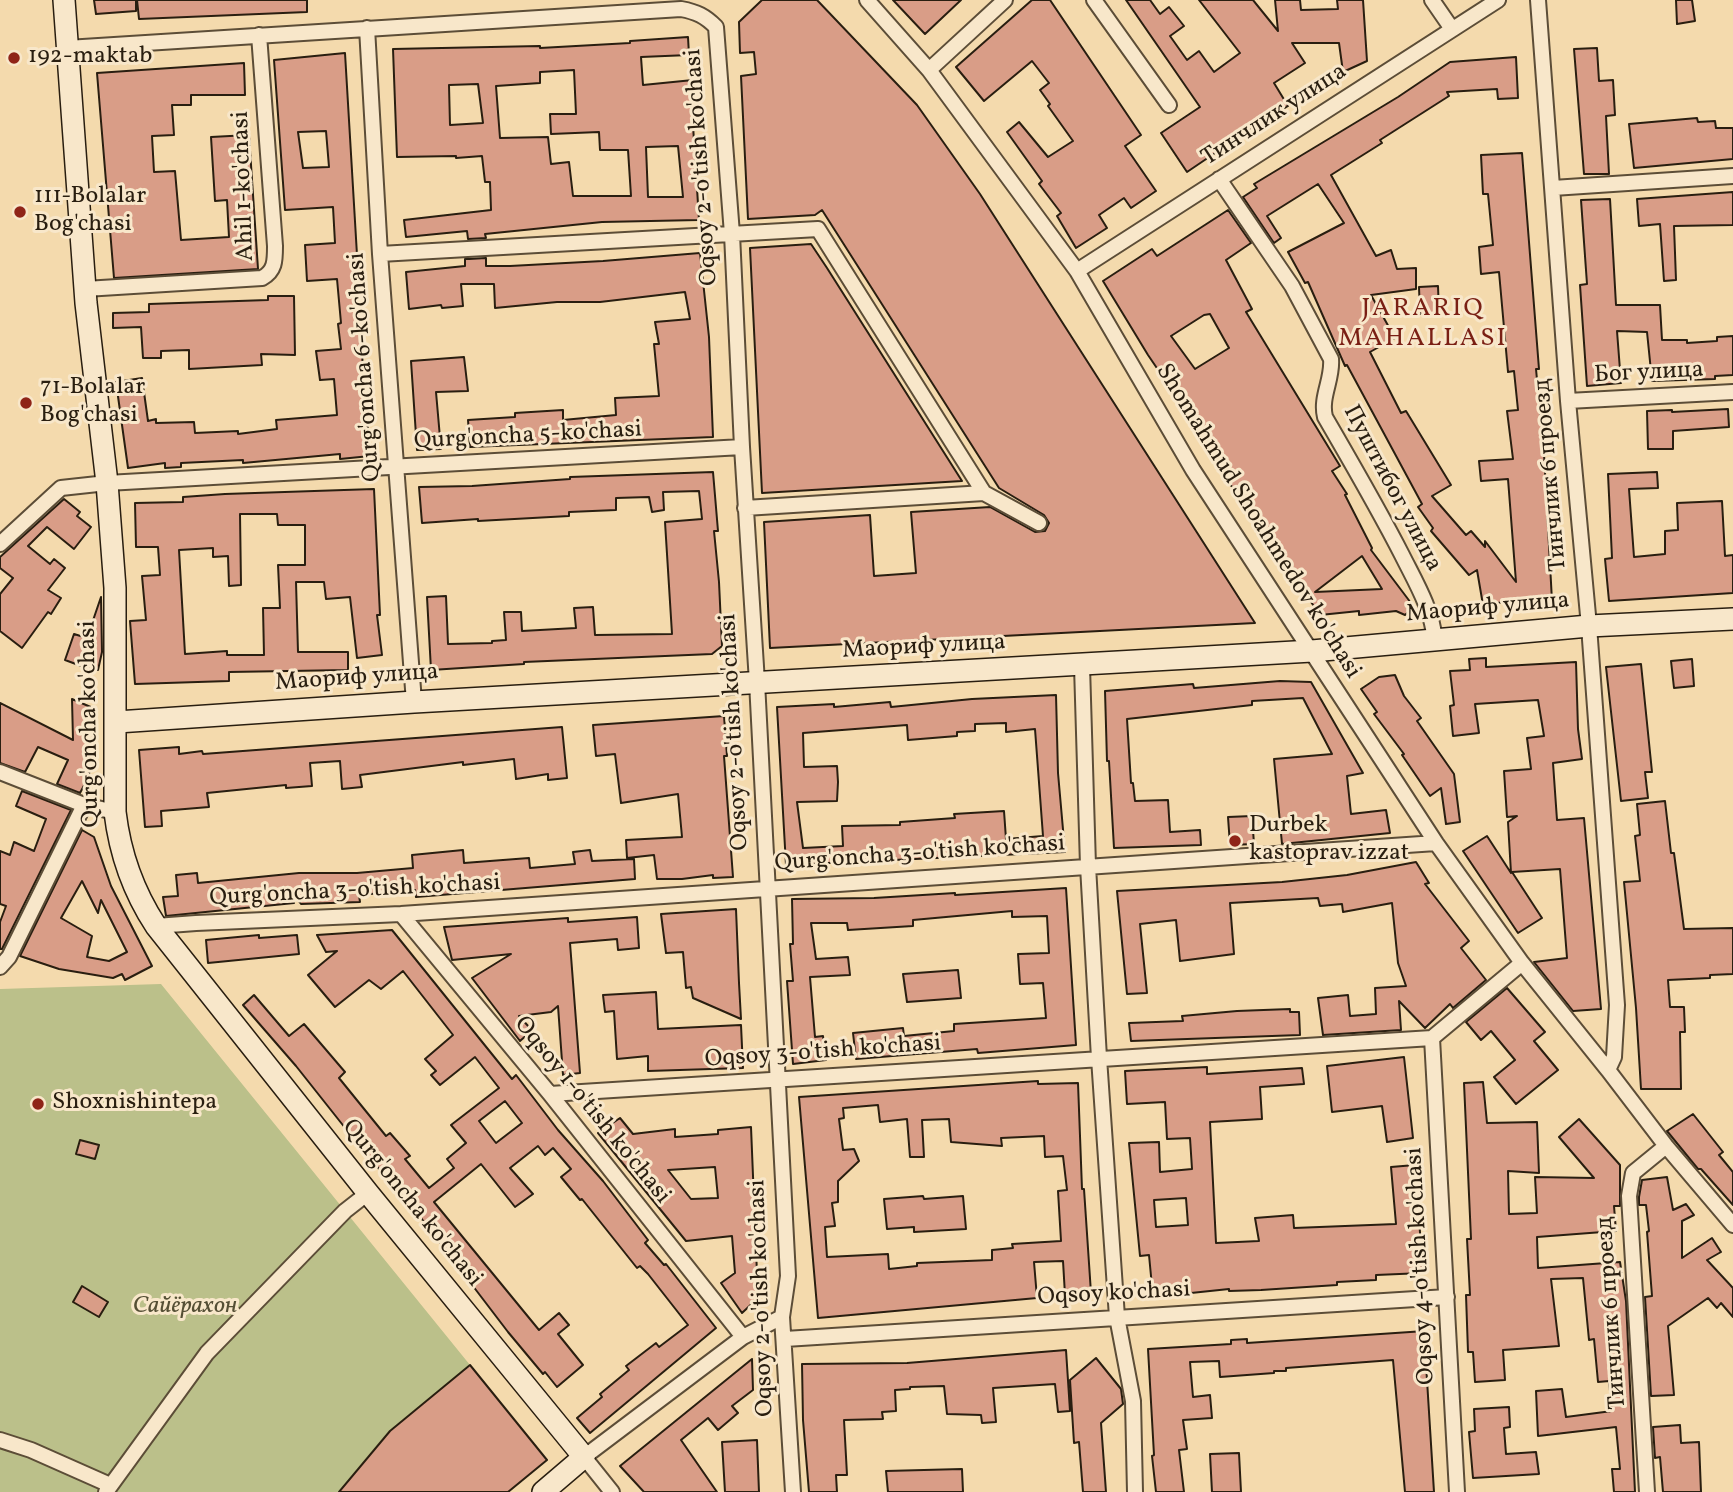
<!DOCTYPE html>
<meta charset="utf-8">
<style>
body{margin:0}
canvas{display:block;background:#f4daad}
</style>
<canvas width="1733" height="1492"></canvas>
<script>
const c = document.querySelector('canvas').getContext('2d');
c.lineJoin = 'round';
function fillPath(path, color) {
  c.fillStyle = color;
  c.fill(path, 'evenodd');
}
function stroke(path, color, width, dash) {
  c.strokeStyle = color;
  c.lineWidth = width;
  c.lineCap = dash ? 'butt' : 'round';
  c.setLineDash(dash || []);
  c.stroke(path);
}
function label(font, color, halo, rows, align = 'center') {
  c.font = font + ' Vollkorn,serif';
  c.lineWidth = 6;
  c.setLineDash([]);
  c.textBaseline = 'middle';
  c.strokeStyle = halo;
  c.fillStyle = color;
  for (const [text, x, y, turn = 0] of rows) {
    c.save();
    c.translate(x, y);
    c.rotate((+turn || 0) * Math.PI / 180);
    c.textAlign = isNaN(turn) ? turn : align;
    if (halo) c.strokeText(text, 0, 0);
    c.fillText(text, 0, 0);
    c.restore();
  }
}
fillPath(new Path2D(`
 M161,984l309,381 -82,67 -43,52 -3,8h-342v-503z`), '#bbc08a');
const building = new Path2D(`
 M94,0h42v11l-40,3z
 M137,0h170v12l-168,7z
 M762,0h55l100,105 63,89 275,429 -485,25 -6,-126 106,-7 4,61 42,-3 -5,-61 79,-5 45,25 10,-1 4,-8 -5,-8 -45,-27 -177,-278 -7,5 -67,4 -7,-143 15,-2 -2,-22 -14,1 -1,-31z
 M893,0h68l-36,34z
 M1032,0h18l91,135 -16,11 31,45 -25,17 -7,-10 -25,17 8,13 -31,20 -19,-32 4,-3 -22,-29 3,-3 -35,-49 12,-10 29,35 25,-16 -25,-35 2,-2 -10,-14 9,-7 -17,-22 -48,40 -28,-34z
 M1126,0h24l10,14 9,-7 15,19 -14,10 17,24 12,-9 15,21 26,-19 -41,-53h54l25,31 -3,-31h25l1,10 37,-1 -1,-9h26l4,61 -24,11 -4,-29h-47l13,20 -31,20 14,23 -71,43 1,2 -31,21 -26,-39 39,-26z
 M1676,0h16l3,21 -18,3z
 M688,37l1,18 -48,2 2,28 50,-5 4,45h-4l6,95 -97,2 -117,12 1,4 -18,1 -1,-8 -61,6 -2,-17 87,-10 -1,-28h-5l-3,-26 -26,2v-2l-59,1 -4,-108 147,-3v2l90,-5v-2zM574,70l2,44h-26l1,20 48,-2 1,18h28l3,46h-58l-4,-34 -18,2 -3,-27 -48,1 -4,-52 44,-3v-11zM478,84l5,39 -33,2 -1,-40zM678,146l5,51h-35l-2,-50z
 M1597,48l2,33 14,-1 2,35 -9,1 3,58h-25l-10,-125z
 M345,53l12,202 1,23h-2l14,178 -30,3v-5l-97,9v-3l-62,3v4l-16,1v-5l-37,5 -12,-86 26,-4 6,43 8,-2v4l38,-1 1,11 43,-2v3l39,-5 -1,-9 61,-5 -3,-36 -14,1 -4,-29 25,-2 -3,-25 3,-1 -4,-44 -30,2 -2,-36 30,-2 -2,-36 -48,3 -11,-150zM326,131l3,36 -26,1 -5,-36z
 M1516,57l2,41 -20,1 -1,-10 -50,3 2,4 -69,44 2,3 -51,32 45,81 15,-6 6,19 19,-1v21l-45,6 24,43 -25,14 31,61 5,-2 45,74 -19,11 34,39 5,-4 14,16v-6l31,41 -8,-103 -27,2 -2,-20 34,-2 -6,-48 11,-1 -4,-39 -6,1 -9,-100 -18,2 -2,-27 14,-2 -5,-51h-5l-2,-39 41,-2 17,216h-3l8,85 8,147 -33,3v-4l-36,5 -6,-35 -8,5 -38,-44 2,-3 -15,-21 4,-3 -75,-139 -2,1 -37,-84 -3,1 -17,-31 56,-29 -26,-39 -51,32 14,22 -7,5 -31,-46 14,-9 -3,-4 144,-87 52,-35z
 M244,63l1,32h-54v10h-19l2,30 -22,1 2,36 21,-1 6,69 48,-3 -2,-37 -12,1 -4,-64 38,-2 9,134 -144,9 -17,-205z
 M1697,118l1,4 17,-1 1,7h17v31l-99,9 -5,-44z
 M1733,192v33l-59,1 2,54 -12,1 -4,-57 -21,2 -2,-27z
 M1610,199l6,106h44l2,35h25v3l30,-2v-4l16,-1v39l-18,1v3l-63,2 -5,-49 -30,-1 4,52 -34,3 -7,-101 7,-1 -6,-84z
 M1228,210l23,33 -25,17 26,49 -6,3 94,154 -8,5 15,23 -2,1 27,53 -1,2 43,57 -9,8 -9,-4 -37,4v-4l-39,4 -85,-123 -68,-113 -2,1 -17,-25 -45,-74 49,-32 5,7zM1210,314l19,34 -34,21 -24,-33 33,-21zM1362,556l20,33 -67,3z
 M811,244l16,24 135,213 -200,12 -12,-245z
 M700,253l9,84 4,100 -243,10 -2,-27 47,-3v-4l48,-3v10l53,-5 -1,-17 44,-2 -5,-52h5l-4,-22 35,-3 -5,-27 -85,10h-43l-62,6 -1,-24h-33l2,22 -21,2 -1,-3 -32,4 -3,-37 59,-6v-7h4l17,-1v8h24l93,-5z
 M1438,286l1,27 -19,1 -1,-27z
 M268,296h26l1,59 -34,-1 1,11 -73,4v-19l-28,1v7h-18l-2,-31 -28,1v-15l36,-1v-8l119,-4z
 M464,357l4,34 -32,1 5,57 -24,1 -6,-89z
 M1728,409l1,18 -56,4v18h-25l-1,-38 25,-1v2z
 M713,472l5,59h-4l5,51 3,64 -10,8 -188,8v2l-93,6 -4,-73 19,-1 2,48 44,-1v-2l14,-1 -2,-28h17l1,19 54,-3 -2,-20 19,-1 2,28 77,-1 -7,-112 37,-3 -3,-28 -36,1 1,18 -12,2 -3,-15 -33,1v12l-47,2v4l-91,5v-2l-56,4 -3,-36 53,-1 98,-7v-2z
 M1657,472l1,16 -29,1 5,68 31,-3v-23l13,-1 -1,-27 45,-2 3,55 8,-1v38l-124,8 -4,-42 7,-1 -4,-84z
 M374,489l6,126h-3l5,40 -25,3 -7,-61 -24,2 -2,-17h-28l2,70h50v18l-119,2v9l-94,3 -5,-63 16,-1 -4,-44 18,-1 -2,-28h-22l-1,-44 48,-1v-5l42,-3zM240,514h37l1,11h27v40h-27l2,43h-17l1,47h-37v-4l-42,3 -6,-104 34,-2v9l15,-1 1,30 12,-1z
 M64,499l16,13 -3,4 14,11 -17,22 -27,-22 -19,19 22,18 4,-5 11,9 -17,22 13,8 -10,16 -3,-2 -26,36 -22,-17v-37l13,-16 -13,-10v-11z
 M101,597l1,55 -4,18h-6l-27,-10 9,-26 13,4z
 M1486,658v9l90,-5 2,67 4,30 -29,4 4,57 27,-2 17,191 -28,2 -39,-49 33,-4 -7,-89 -48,3 30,46 -24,15 -55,-82 24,-15 24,37 -3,-51 9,-6 -10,1 -3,-46 27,-2 -4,-31 17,-2 -6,-36 -63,4 4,29 -26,3 -3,-30 4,-1 -4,-34 20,-1 -1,-11z
 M1692,659l2,27 -20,2 -3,-27z
 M1641,664l11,108h-7l3,26 -27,3 -15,-134z
 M1395,675l9,21 17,22 -4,3 37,53 6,48 -14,2 -5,-36 -11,8 -28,-41 2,-1 -30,-40 3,-2 -16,-23 18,-12z
 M1280,681l31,1 52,91 -16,3 4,38 35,-4 4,23 -108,11 -8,-85 58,-5 -29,-56 -51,3v4l-125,14 4,64h2l2,18 33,-1 2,32 30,-2 1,15 -87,3 -5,-87h-2l-2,-70 88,-7 1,4z
 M1056,695l2,78 7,79 -279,13 -9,-158 57,-3v3l56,-5 1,5 81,-8zM1006,723v9l29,-3 8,107 -37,3 -2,-28 -50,3 1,4 -55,4v3l-58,1 1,20 -40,2 -6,-46 40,-1 1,-19 -1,-16 -33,1 -1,-34 104,-8 1,15 49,-4v-4l18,-1v-7z
 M72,699l21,9 2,42 -7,28 -8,15 -23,-9 11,-24 -30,-13 -13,25 -25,-9v-60l73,37z
 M724,716l3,40h-3l9,121 -20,1v-3l-31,4h-25l-3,-24 -27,3 -1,-18 56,-3 -4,-43 -57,9 -6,-49 -19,2 -3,-31z
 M562,727l5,51 -19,2v-6l-32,5 -2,-20 -51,6v-3l-103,13 2,12 -20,2 -2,-28 -30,2 2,23 -26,2v-3l-79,8 2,14 -48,4 1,15 -17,1 -6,-77 40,-3v7l23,-3 1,3z
 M22,791l49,19 -69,139h-2v-27l6,-16 -6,-2v-53l10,4 4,-13 20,9 12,-32 -30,-13z
 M1665,801l6,52h3l10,76 49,-1v46l-23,1v3l-42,2 2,27h14l1,25h-5l1,57h-40l-5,-81 -12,-126 16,-1 -5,-45 5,-1 -3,-31z
 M1252,816l2,28 -24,1 -2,-28z
 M82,830l12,7 17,49 41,80 -27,14 -3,-6 -9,4 -54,-9 -39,-13zM82,881l16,32 3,-13 26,52 -18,9 -22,-4 5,-21 -31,-18z
 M463,850l1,13 65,-5 1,10 45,-4 -2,-12 17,-2 2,11 42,-2 1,20 -219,18 -1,-7 -56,5 1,7 -59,2 -8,-11 1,10 -128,13 -3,-19 15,-1 -2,-21 21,-2 1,10 101,-10h58l56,-5 -1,-13z
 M1416,862l13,21 -4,1 44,57 -8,7 25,32 -33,28 -3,-4 -25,24 -26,-27 2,29 -78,5 -5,-37 30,-3 2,21 26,-2 -1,-26 31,-2 -8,-23 -6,-60 -49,9 -1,-8 -22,2 -2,-8 -88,5 4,51 -54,7 -4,-41 -36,4 7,69 -20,1 -10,-103 165,-9 65,-7z
 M1066,888l10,157 -98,8 -1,-4 -121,10 -3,-26 50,-5 1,8 50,-5v-7l92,-6 -3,-35 -23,1 -2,-30 31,-1 -2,-37 -35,1v-6l-99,9v6l-65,4 -1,-7h-36l5,36 32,-2 2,18 -40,2 5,60 8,-1 3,24 -33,4 -6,-83h6l-3,-37h3l-1,-45 82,-1 81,-5v2z
 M736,909l3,74 2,36 -48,-21 -2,-11 -5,1 -3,-36 -17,1 -5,-39z
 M637,917l2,31 -21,2 -1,-11 -47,4 10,130 -17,2 -5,-69 -7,6 -32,4 10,11v6l-9,8 -48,-63 39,-24 -59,6 -8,-33 124,-9v4z
 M392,930l120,149 4,-4 42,55 45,51 45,59 -3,3 19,22 2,-1 50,64 -126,105 -13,-15 25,-21 -2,-3 29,-24 -3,-4 30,-23 3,4 29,-22 -40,-51 -8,-8 -3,2 -55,-69 -2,1 -19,-23 10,-8 -18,-21 -8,7 -7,-9 -28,22 23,26 -18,13 -34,-43 -47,38 105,128 20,-17 10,12 -11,9 25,31 -26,22 -12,-15 -2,2 -35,-42 -90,-118 -57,-66 -65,-82 -53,-61 11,-10 35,41 15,-12 41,48 -6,6 47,58 4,-3 20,23 -5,3 24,29 25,-20 -7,-9 19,-16 -15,-18 48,-37 -24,-31 -35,28 -9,-10 5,-4 -11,-12 28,-24 -50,-64 -22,18 -12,-9 -34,27 -27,-32 29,-24 -11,1 -9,-17zM505,1101l17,22 -26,20 -17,-22z
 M259,935v3l38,-3 2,19 -91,9 -2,-23z
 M958,970l3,28 -54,4 -4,-28z
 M1507,988l38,44 -11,9 24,29 -42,34 -22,-27 21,-17 -24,-29 -10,9 -15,-18z
 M656,992l2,37 83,-4 2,43 -95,3v-15l-31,3 -3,-48 -9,1 -2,-17z
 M1290,1009v3h9l1,23 -169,6 -2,-18 54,-2 -1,-5 55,-5z
 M1404,1057l9,81 -26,4 -5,-36 -50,6 -5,-46z
 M1207,1067v7l95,-6 2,16 -44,3 2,32 -52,3 6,121 43,-2 -4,-23 38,-3 1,13 102,-4 -5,-57 24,-2 8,108 -47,2v5l-39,2v3l-76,5 -32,1v-2l-76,8 -4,-42 -9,1 -11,-113 30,-1 1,30 32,-3 -2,-31 -23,1 -2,-37 -38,2 -2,-33zM1186,1198l2,27 -32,2 -2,-27z
 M1038,1081v3l40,-1 4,106h2l7,104 -26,2 -2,-34 -29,1 3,36 -219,20 -19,-221zM878,1105l2,17 27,-3 3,38h14l-2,-37 27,-1 2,23 51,4 -1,-8 43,-2 1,21 18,-1 4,34 -9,1 3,50 -49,3 1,4 -21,2v10l-75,3v3l-28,3 -1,-15 -61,3 -2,-30 10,-1 -3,-23 6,-1v-21l21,-20 -5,-12 -11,1 -4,-31 5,-1 -1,-10z
 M1483,1082l4,41 50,-1 2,51 -31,-2 1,43 28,-1 -2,-36 59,1 -35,-41 20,-18 41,46v41h-6l2,25 -79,6 1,31 82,-6 6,39 9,191h-21l-2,-23h8l-4,-42 -78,9 -2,-45 26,-2 4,28 46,-6 -3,-30 -11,1 -4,-43 -5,1 -6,-62 -32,1 8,67 -56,4 2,30 -30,2 -2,-30h-5l-2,-57h4l-3,-56h4l-7,-156z
 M1693,1114l30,38 -4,3 14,17v33l-32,-36h-3l-31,-38z
 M620,1118l13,16 42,-5v8l43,-3v-4l33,-3 7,171 -16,15 -21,-30 14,-10 -3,-37 -46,5 -88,-108zM715,1167l3,31 -27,1 -23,-29z
 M80,1140l19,5 -4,14 -19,-5z
 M1667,1177l6,33 13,-6 8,11 -12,6v37l30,-20 9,14 -14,8 26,28v29l-12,-14 -4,5 -9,-10 -40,28 6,69 -23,1 -6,-99 7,-1 -5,-64 2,-1 -3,-26h-7v-8l3,-17z
 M923,1196l1,3 39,-3 3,33 -52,3v-5l-27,2 -3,-30z
 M82,1286l26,16 -9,15 -26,-15z
 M1425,1331l4,33h-3l8,128h-29l-12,-132 -107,8v3h-12v2l-54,4 -1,-16 -29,1 3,35 17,-2 2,23 -29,2 4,29 -8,1 5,42h-28l-4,-36 2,-1 -6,-106 83,-5v-4l16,-1v4z
 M1066,1350l4,61 -12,1 -3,-28 -62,4 3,34 -14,1 -1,-8 -34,-1 -3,-28 -34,1v2l-15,1 1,21 -14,1 1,7 -39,1 3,55h-11l1,17h-28l-6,-72 -1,-56 105,-1z
 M1096,1358l25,31 2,15 -22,19 5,69h-23l-4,-50 -5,1 -4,-63z
 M752,1359l1,31 -21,16 6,7 -20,17 -10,-12 -27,22 36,52h-73l-24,-26z
 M470,1365l77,95 -39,32h-169l51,-61z
 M1509,1407l1,20 -6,1 2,26 30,-2 3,22 -66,4 -4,-46 6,-1 -1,-22z
 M1680,1425l1,18 18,-1 2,50h-38l-3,-35 -5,1 -2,-31z
 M757,1440l2,52h-34l-3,-50z
 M1239,1453l2,39h-29l-2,-38z
 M962,1469l1,23h-75l-2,-21z`);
fillPath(building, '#d99d87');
stroke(building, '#291e10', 2);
const street = new Path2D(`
 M867,0l62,70 148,201 116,199 243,373 86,120 86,107 58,76 67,79
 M1094,0l75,105
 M1432,0l20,29
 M1538,0l30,401 21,225 28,379 -3,52 -6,13
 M367,28l13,226 34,448
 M67,48l614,-39c16,3 24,7 35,18l16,207 10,213 15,235 31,594 -6,41 11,175
 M929,70l76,-70
 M1219,179l73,107 39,73c2,20 -11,38 -6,58 26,45 53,91 77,138 14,28 30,54 33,86
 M1553,188l180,-12
 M380,254l438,-25 166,264
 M1077,271l421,-271
 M85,289l177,-11c13,-7 13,-17 13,-32l-16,-211
 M1568,401l165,-9
 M745,508l239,-15 55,30
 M0,544l61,-56 46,-5 635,-36
 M1082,666l6,200 11,192 18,259 16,84 2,91
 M0,772l84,33
 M401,914l149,180 193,243
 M156,926l40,-3 205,-9 1035,-71
 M0,967l9,-10 75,-152 31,7
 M1432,1038l25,454
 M1432,1038l90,-75
 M550,1094l882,-56
 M785,1339l662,-42
 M0,1440l31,10 79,35
 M106,1492l101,-139 138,-142 23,-18
 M612,1492l-28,-35 159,-120 39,-20
 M1647,1492l-18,-296 4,-23 33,-27`);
const secondary = new Path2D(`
 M64,0l22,303 21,180 8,105v224c5,42 18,79 41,114l212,267 216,264 -41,35
 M117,722l297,-20 898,-51 277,-25 144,-7`);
stroke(street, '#5c4d37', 18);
stroke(secondary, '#291e10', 24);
stroke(street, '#f8e7ca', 14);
stroke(secondary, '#f8e7ca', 21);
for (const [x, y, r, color] of [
 [14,58,7,"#8f2418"],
 [20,212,7,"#8f2418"],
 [26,403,7,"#8f2418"],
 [1235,841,7,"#8f2418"],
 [38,1104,7,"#8f2418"]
]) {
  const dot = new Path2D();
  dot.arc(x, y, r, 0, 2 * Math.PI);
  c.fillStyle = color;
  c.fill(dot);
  stroke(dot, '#f8e7ca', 2.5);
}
label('24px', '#291e10', '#f8e7ca', [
 ["192-maktab",28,58],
 ["111-Bolalar",34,198],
 ["Bog'chasi",34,226],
 ["71-Bolalar",40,389],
 ["Bog'chasi",40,417],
 ["Durbek",1249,827],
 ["kastoprav izzat",1249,855],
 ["Shoxnishintepa",52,1104]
], 'left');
label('24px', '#291e10', '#f8e7ca', [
 ["Тинчлик улица",1275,116,-33],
 ["Oqsoy 2-o'tish ko'chasi",703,167,-94],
 ["Ahil 1-ko'chasi",245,186,-92],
 ["Qurg'oncha 6-ko'chasi",366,367,-94],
 ["Бог улица",1649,374,-3],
 ["Qurg'oncha 5-ko'chasi",528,437,-3],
 ["Тинчлик 6 проезд",1552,475,-95],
 ["Пуштибог улица",1391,489,62],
 ["Shomahmud Shoahmedov ko'chasi",1257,522,58],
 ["Маориф улица",1488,609,-5],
 ["Маориф улица",924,648,-3],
 ["Маориф улица",357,679,-4],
 ["Qurg'oncha ko'chasi",91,724,-91],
 ["Oqsoy 2-o'tish ko'chasi",736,732,-93],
 ["Qurg'oncha 3-o'tish ko'chasi",920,855,-4],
 ["Qurg'oncha 3-o'tish ko'chasi",355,892,-3],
 ["Oqsoy 3-o'tish ko'chasi",823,1053,-4],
 ["Oqsoy 1-o'tish ko'chasi",591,1111,51],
 ["Qurg'oncha ko'chasi",411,1204,51],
 ["Oqsoy 4-o'tish ko'chasi",1422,1266,-93],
 ["Oqsoy ko'chasi",1114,1295,-3],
 ["Oqsoy 2-o'tish ko'chasi",763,1298,-92],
 ["Тинчлик 6 проезд",1613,1313,-94]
]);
label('italic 24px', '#554f35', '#f8e7ca', [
 ["Сайёрахон",185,1308]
]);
c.letterSpacing = '2px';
label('26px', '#7a1f14', '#f8e7ca', [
 ["JARARIQ",1423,310],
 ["MAHALLASI",1423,340]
]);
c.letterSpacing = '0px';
</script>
